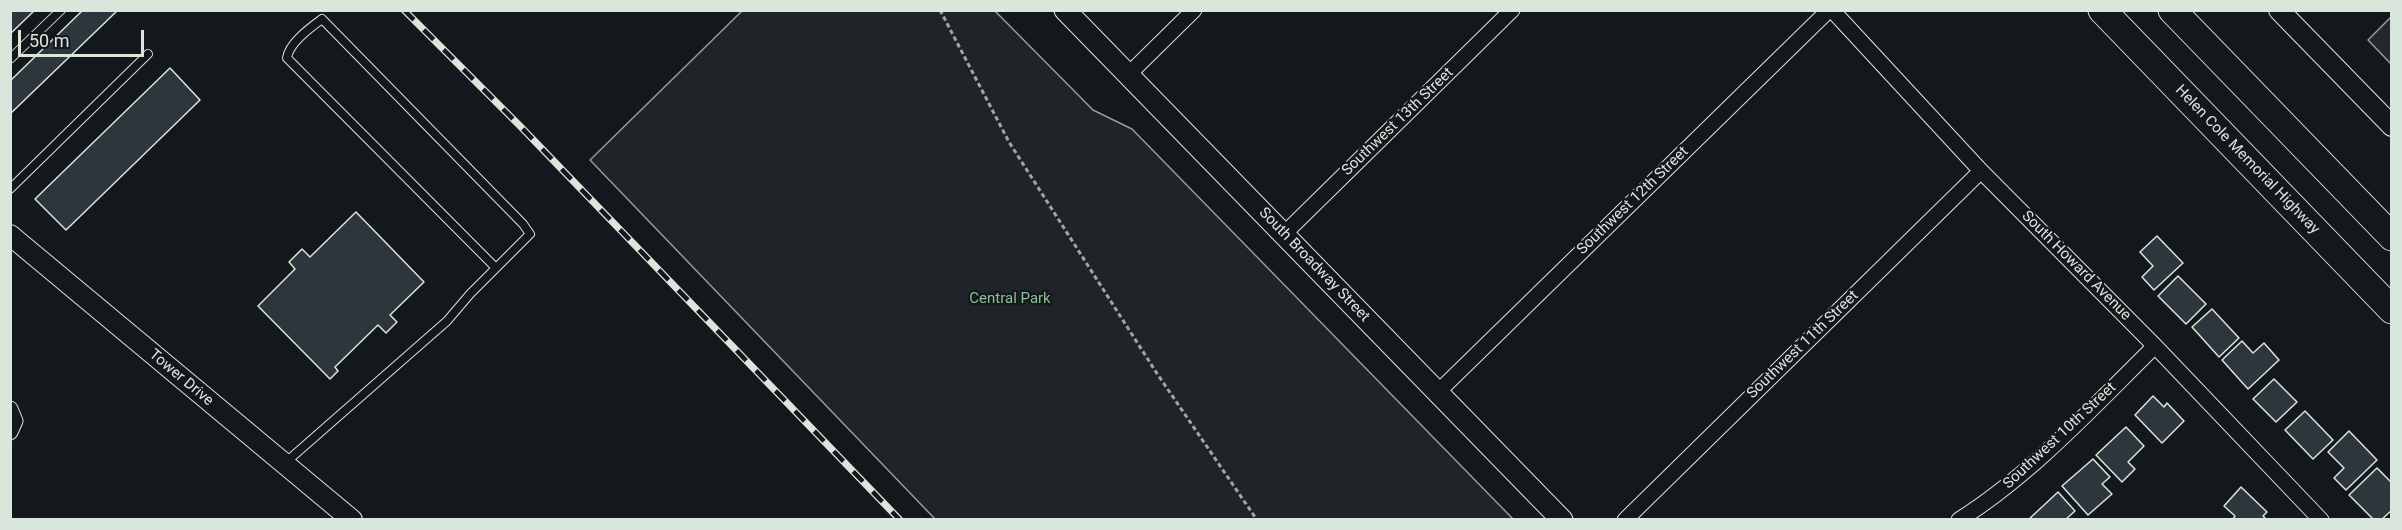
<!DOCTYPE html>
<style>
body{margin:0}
#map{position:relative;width:2402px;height:530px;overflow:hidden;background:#14181c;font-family:Roboto,sans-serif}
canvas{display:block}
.frame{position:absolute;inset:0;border:12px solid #d8e6dc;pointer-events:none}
.scale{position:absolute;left:18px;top:30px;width:126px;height:27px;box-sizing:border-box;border:3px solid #d8e6dc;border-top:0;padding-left:8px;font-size:18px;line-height:21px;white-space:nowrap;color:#d8e6dc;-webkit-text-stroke:4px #14181c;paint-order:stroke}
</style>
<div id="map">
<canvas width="2402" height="530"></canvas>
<div class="frame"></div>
<div class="scale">50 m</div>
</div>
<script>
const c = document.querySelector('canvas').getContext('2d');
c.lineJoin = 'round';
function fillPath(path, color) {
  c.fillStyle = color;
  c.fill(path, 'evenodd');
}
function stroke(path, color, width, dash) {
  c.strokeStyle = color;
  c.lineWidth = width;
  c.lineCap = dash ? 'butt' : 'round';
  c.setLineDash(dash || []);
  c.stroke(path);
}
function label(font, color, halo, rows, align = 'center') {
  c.font = font + ' Roboto,sans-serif';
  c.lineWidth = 4.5;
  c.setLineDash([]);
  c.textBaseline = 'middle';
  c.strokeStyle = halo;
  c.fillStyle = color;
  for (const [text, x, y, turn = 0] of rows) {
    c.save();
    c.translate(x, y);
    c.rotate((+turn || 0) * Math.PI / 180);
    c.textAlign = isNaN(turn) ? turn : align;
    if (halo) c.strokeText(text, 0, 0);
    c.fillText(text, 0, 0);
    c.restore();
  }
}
const green = new Path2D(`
 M743,10l252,1 98,99 39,19 381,390h-578l-345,-359z`);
fillPath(green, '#202428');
stroke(green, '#939e99', 1.5);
const parking = new Path2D(`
 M2391,17v47l-23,-24z`);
fillPath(parking, '#24282b');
stroke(parking, '#939e99', 1.5);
const building = new Path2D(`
 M10,10h25l-25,24z
 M83,10h35l-108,104v-33z
 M170,68l30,32 -134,130 -31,-31z
 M356,212l68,70 -34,33 7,7 -11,11 -8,-8 -43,42 3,4 -8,8 -72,-73 37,-37 -6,-7 13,-13 8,8z
 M2157,236l26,27 -29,27 -12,-13 11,-11 -13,-14z
 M2178,276l28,28 -20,20 -28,-28z
 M2212,309l27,29 -20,19 -27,-30z
 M2242,341l11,12 11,-10 15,17 -31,29 -26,-29z
 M2274,379l23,23 -21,20 -23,-23z
 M2153,396l11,11 3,-4 17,18 -22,22 -27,-28z
 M2305,411l28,29 -20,19 -28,-29z
 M2126,427l18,19 -16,16 7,7 -13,13 -26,-27z
 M2349,431l28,29 -31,30 -12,-12 10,-10 -16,-16z
 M2093,459l17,18 -8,7 10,10 -24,21 -26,-29z
 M2377,468l15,15v27l-11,10h-7l-25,-25z
 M2241,487l26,25 -4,4 4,4h-35l3,-4 -11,-10z
 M2058,492l17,19 -10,9h-37z`);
fillPath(building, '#2c363c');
stroke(building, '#d8e6dc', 1.5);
const service = new Path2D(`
 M10,59l51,-49
 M10,189l138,-135
 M285,463l162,-142 23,-27 60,-60 -7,-10 -201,-205c-12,9 -33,24 -35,39l209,210`);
const minor = new Path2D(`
 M1832,10l149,161 174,175 166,174
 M1128,75l66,-65
 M1284,234l228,-224
 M1438,392l391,-382
 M10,409l5,12 -5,11
 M1625,520l356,-349
 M1959,520c74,-47 134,-113 196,-174`);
const tertiary = new Path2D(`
 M2279,10l113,116
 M10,235l342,285`);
const secondary = new Path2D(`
 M1065,10l497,510`);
const motorway = new Path2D(`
 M2102,10l290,300
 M2172,10l220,227`);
stroke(service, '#d8e6dc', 10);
stroke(minor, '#d8e6dc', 17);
stroke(tertiary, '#d8e6dc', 22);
stroke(secondary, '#d8e6dc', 23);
stroke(motorway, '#d8e6dc', 29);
stroke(new Path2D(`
 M940,10l69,132 147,230 101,148`), '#9da8a2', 3, [4.5, 3]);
stroke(service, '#14181c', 8);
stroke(minor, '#14181c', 15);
stroke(tertiary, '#14181c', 20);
stroke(secondary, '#14181c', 21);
stroke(motorway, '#14181c', 27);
const rail = new Path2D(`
 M404,10l117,117 379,393`);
stroke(rail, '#d8e6dc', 7);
stroke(rail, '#14181c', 4.5, [14]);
label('15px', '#d8e6dc', '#14181c', [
 ["Southwest 13th Street",1398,122,-44],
 ["Helen Cole Memorial Highway",2247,160,46],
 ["Southwest 12th Street",1633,201,-44],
 ["South Broadway Street",1314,265,46],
 ["South Howard Avenue",2076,266,45],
 ["Southwest 11th Street",1803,345,-44],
 ["Tower Drive",181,378,40],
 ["Southwest 10th Street",2060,436,-43]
]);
label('15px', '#8ac095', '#14181c', [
 ["Central Park",1010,299]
]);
</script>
